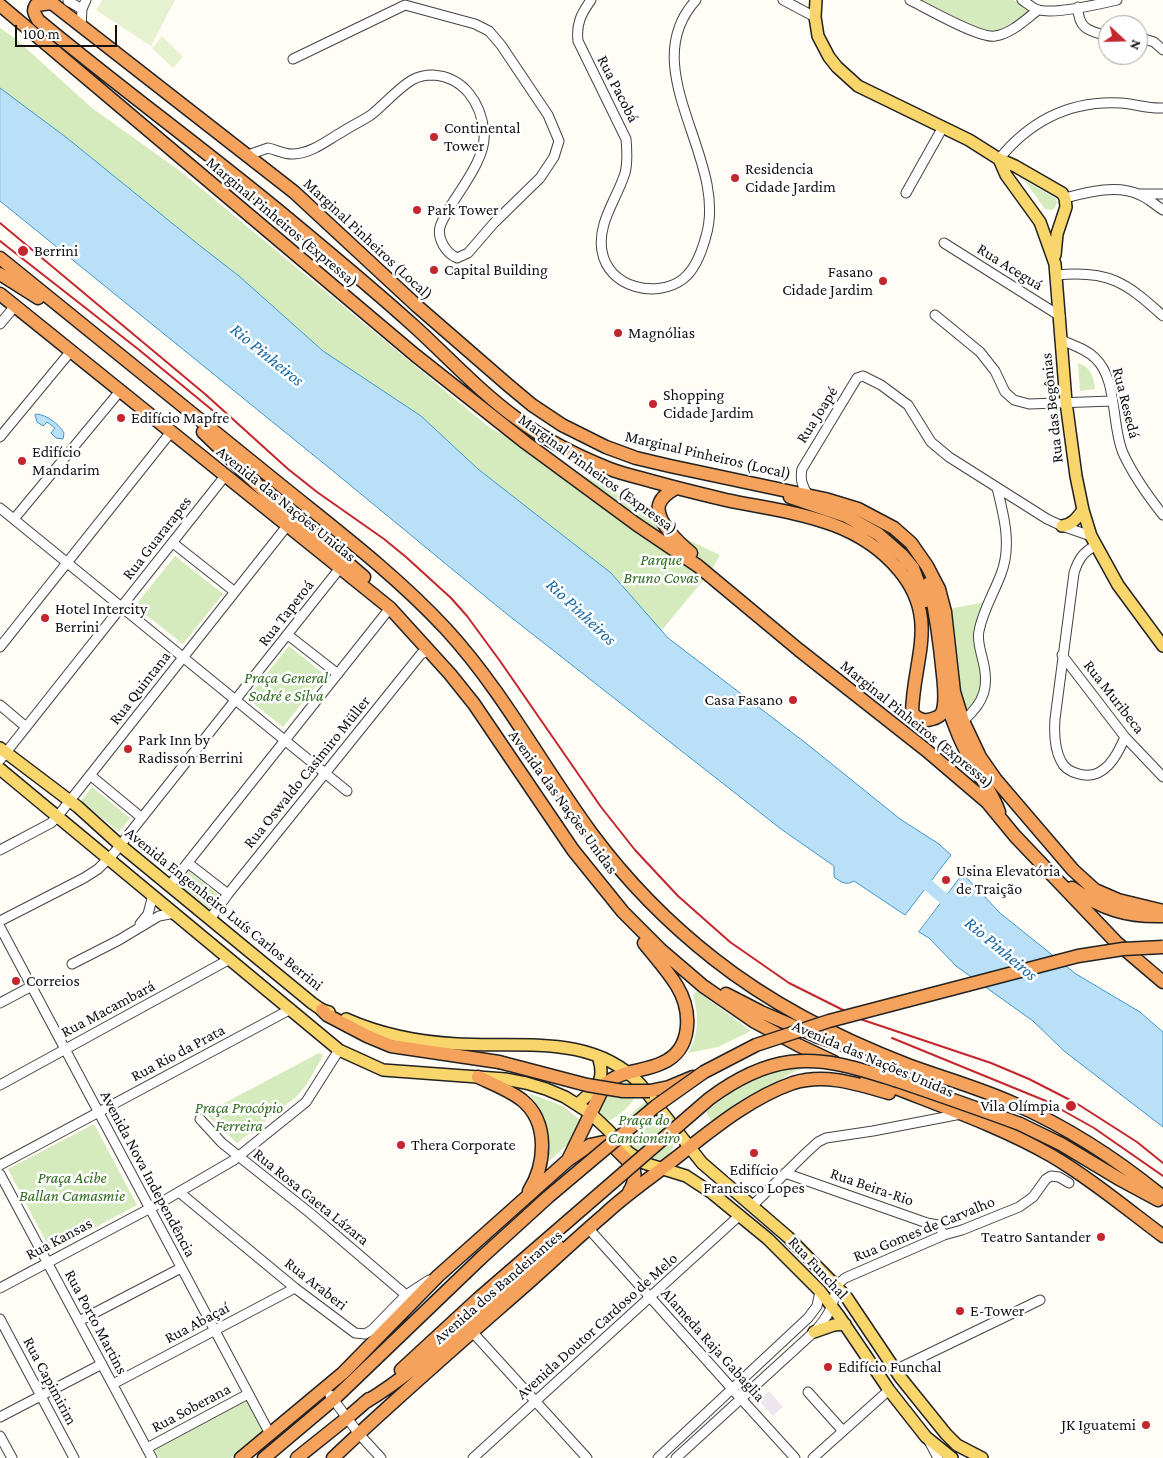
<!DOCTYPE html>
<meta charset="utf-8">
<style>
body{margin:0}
#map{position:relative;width:1163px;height:1458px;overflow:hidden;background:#fffdf5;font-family:"Crimson Pro",serif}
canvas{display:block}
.north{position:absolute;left:1098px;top:15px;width:50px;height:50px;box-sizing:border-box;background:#fff;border:1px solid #a0a0a0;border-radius:50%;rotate:111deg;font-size:14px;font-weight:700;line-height:20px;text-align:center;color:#111}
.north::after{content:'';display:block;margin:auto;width:18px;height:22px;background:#c4262e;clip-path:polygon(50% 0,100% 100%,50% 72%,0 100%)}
.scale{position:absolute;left:15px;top:25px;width:102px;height:22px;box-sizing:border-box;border:2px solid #111;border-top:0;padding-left:6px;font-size:15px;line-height:18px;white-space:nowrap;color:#111;-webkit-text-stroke:4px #fff;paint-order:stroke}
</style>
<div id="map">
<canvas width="1163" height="1458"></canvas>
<div class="north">N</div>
<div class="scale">100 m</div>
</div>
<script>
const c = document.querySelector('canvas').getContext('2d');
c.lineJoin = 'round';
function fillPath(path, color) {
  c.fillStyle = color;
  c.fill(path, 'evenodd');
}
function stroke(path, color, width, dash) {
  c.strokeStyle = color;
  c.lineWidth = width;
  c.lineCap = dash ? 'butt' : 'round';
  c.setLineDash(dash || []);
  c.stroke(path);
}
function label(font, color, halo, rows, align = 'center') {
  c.font = font + ' "Crimson Pro",serif';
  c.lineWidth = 5;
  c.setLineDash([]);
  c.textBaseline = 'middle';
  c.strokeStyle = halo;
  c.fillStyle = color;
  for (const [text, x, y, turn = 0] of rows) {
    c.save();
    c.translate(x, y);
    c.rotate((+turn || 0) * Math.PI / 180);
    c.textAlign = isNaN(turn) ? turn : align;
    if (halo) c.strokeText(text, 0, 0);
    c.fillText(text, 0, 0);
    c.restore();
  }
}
fillPath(new Path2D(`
 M769,1391l14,16 -10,9 -14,-15z`), '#eee6ef');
fillPath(new Path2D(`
 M920,0h94l16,10 -32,22 -20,-3z
 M0,28l17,12 75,68 88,63 310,257 60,32 75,36 41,33 54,26 -9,16 -50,60 -50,-58 -133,-104 -57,-53 -98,-65 -84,-75 -40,-31 -132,-107 -67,-50z
 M1024,180l31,18 2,4 -2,6 -3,2 -7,-1z
 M1078,363c13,4 16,14 17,26l-15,2z
 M175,556l48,38 -40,50 -48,-38z
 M985,602l-11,38 8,38v10l-4,16 -12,11 -5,-13 -12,-93z
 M289,646l36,29 -42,52 -36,-29z
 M92,787l38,31 -11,14 -38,-31z
 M189,871l31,25 -10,13 -31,-25z
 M697,991l54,40 -33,16 -30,6c11,-19 11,-37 5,-58z
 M319,1053l4,3 -17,29 -10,12 -59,46 -33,-31 11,-4z
 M809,1066l-18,7 -78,51 -7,-12c33,-27 60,-44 103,-46z
 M621,1078c6,4 14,7 15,15 0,9 -21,27 -29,28l-9,-12 1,-7z
 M528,1093l35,13 25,20 -39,35c3,-27 -4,-49 -21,-68z
 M646,1101c9,11 36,37 25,51 -2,3 -6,6 -9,8 -23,-2 -31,-16 -46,-33z
 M94,1124l43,81 -86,46 -43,-82z
 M246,1400l18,32 -33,26h-72l-5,-9z`), '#d5ebbd');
fillPath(new Path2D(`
 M102,0h73l-24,46 -55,-36z
 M162,36l21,21 -10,11 -21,-20z`), '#e6f2cf');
const water = new Path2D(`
 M0,88l67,50 132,107 40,31 84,75 98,65 57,53 133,104 57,65 139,106 93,75 39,25 12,11 -46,60 -51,-34c-8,5 -13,1 -20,-4v-11l-53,-37 -278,-218 -170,-140 -333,-270z
 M37,414c10,1 22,10 27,19l-1,6 -7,-1 -5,-5 4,-5 -8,-6 -4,4 -6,-4 -2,-7z
 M963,874l37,39 76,61 64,38 23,20v95l-99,-76 -31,-30 -77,-55 -27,-28 -10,-6z`);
fillPath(water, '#b9e0f7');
stroke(water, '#3f96cf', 1);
stroke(new Path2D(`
 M915,877l13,8 28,24`), '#b9e0f7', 12);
const minor = new Path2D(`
 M591,0c-10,14 -15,24 -13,41l48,98c1,11 2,23 -1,34 -8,26 -28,50 -23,78 6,37 55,48 81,28 13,-10 19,-28 23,-43 23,-77 -73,-167 -10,-236
 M783,0l32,17
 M910,0c16,8 70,39 85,36 16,-2 31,-17 43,-26
 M1022,0c5,3 11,9 17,10 16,4 61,-6 78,-10
 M68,1l14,8
 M1078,7c0,22 11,24 30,29
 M81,27l1,-18 4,-9
 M1138,37l16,5 9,8
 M248,155l20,-7c9,2 17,7 26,6 18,-1 32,-13 48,-22 9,-6 20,-11 29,-17 14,-11 26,-26 41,-35 7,-4 13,-5 21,-5 31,2 48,28 51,57 3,24 -22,55 -34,75 -3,6 -8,13 -10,20 -3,12 6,26 17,31l11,-5 26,-30 46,-45 14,-21 5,-16 -11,-26 -47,-70 -12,-14 -14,-7 -70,-19 -112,54
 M999,159c31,-38 71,-59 122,-56 14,1 28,6 42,5
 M906,193l37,-66
 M1139,194h24
 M1065,198c23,-6 52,-14 75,-3 8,3 15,10 23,15
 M944,243l116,73
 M1057,275c51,-5 69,7 106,41
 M935,315l45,37 15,19 10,21 9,8 15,4 83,-3
 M0,324l15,-18
 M1061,340c12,5 25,9 34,18 23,21 16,67 28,95 10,22 25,43 40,62
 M0,437l71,-86
 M808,495c-6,-9 -8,-16 -6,-26l55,-91 6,-2 18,9 27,20 23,37 18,15 98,62 15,7 29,10
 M0,508l347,283
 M14,519l106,-128
 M173,543l62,49
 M1095,546c-12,6 -17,14 -21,27l-19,146c-1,14 -1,29 6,42 3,7 10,11 18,13 25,7 38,-18 46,-37
 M288,635l50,39
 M0,647l171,-215
 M1062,655l63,82 38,40
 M0,705l26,22
 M963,721c22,-19 27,-35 19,-64 -2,-8 -5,-18 -3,-26 4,-21 15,-38 22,-57 11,-28 3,-58 -4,-86
 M0,760l225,-284
 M90,775l52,43
 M0,850l51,-27 6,-6 230,-291
 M188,863l40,31
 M170,885l220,-277
 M210,919l18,-25 193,-240 5,-2 6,1
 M0,921l84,-43 14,-9 16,-16 226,-285
 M140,924l8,-10 5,-19
 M0,927l270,507
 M72,964l47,-24 40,-24 16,-3
 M0,1003l32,-17
 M0,1085l230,-126
 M200,1119l22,24 88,70 96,82
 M0,1165l291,-156
 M785,1173l142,50 11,2 6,10
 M0,1174l152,284
 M179,1192l116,96 60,45 10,1 7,-4 34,-35 23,-15
 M752,1206l54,-53 12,-11 8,-4 47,-7 88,-17
 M589,1229l146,163 60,66
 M0,1288l160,-85 74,-43 72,-58 33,-52
 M0,1319l74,139
 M79,1321l102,-53
 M470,1333l6,3 111,122
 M895,1370l145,-70
 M113,1384l182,-96
 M808,1392l35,39
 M330,1395l29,39 22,24
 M0,1417l102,-53
 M0,1436l12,22
 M929,1441l9,17
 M147,1448l101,-54
 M473,1458l267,-243
 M658,1458l150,-140 9,-12 3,-15
 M676,1458l138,-126c13,-14 21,-27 22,-46l9,-8 99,-43 18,-5 57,-23 14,-10 13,-18 5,-3 8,1 10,6
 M813,1458l76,-68`);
const major = new Path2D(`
 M816,0l-1,17 3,19 11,21 8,10 21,19 111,54 30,19 16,7 47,27 3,5 1,9 -9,27 -2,21
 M999,159l7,16 34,47 15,42 11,138 10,74 7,34 8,26 27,49 45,61
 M1062,526c10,-1 15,-8 21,-16
 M0,748l78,59 42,38 192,158 10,7 7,2
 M0,769l339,281 44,20 122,9 21,4 20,6 19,8 25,16 18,17 20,22 16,11 42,13 26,17 56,46 52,52 19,25 50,74 37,47 26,21
 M346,1019c36,16 72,23 111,25 62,4 135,-11 183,40l62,79 86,74 48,49 11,12 53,79 46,57 11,11 25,13
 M577,1105c18,-17 30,-22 21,-49
 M814,1332l20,-7 11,-1`);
const highway = new Path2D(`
 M48,0l246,192 123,114 91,79 24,20 30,20 44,22 30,11 34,8 155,33 33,10 36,19 17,15 16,23 12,23 6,23 9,80 9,29 17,36 16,23 77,90 22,20 23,10 45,11
 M52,3l-16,2c-4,6 -1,9 2,15 83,69 170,132 253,201 41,34 83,69 123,105 33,30 66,66 102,92 29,22 61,38 94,51 13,5 27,8 41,12 25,7 50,13 75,19 62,13 129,17 173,70 41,49 14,89 13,143 6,6 11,9 20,6 5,-1 10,-4 11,-9 3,-11 1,-24 0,-35 -3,-31 -7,-61 -14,-92
 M0,5l415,350 111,88 110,81 62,42 101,84 127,100 61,52 28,34 101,106 47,40
 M0,258c91,74 182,147 273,221 59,48 121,94 173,150 57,62 96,137 146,205 35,47 76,89 122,125 57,45 126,80 194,106 35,13 72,23 107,39 54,24 103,56 148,93
 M0,274l38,24
 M0,294l390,314 60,66 24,30 99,146 50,62 38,38 42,36 52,36 43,23 36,17
 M203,432l61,59 100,86
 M676,488c-7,4 -15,9 -17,17 -4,16 21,39 32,48
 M790,497l56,19 32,18 24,21 11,13 12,33
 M946,700c7,24 16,46 29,68 9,15 19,28 24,44
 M1072,888c30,21 54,29 91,28
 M726,994l35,18 55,24 37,12
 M322,1010l5,5 40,21 24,10 108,16
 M866,1076c60,25 129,47 186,80 39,23 75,53 111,80
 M478,1077c15,7 31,13 44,23 27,22 24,64 7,91
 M650,1091l19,-4 24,-10
 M1020,1124l41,20 60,36 37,20
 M568,1160l37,-76c16,-14 38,-12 57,-21 31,-13 30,-52 15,-77 -10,-16 -22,-29 -33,-43
 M401,1370l77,-71
 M364,1403c42,-25 78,-58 114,-90 26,-23 53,-45 80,-67
 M241,1458l102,-85 95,-97 130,-116 22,-15 14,-3 8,3 21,21c3,9 1,18 -4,26
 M264,1458l70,-59 147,-141
 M297,1458l50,-40 22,-19
 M333,1458c63,-60 129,-117 195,-175 25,-22 50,-46 76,-68 21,-20 45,-36 68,-54 36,-28 77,-63 121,-78 33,-10 64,1 96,10`);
stroke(minor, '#444', 11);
stroke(major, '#222', 14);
stroke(highway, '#222', 15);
stroke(minor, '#fff', 9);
stroke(major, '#f9d66b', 11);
stroke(highway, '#f5a25d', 12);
stroke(new Path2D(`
 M0,223l205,171 83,75 29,23 67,47 22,18 45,41 16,18 33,45 101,146 34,43 43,46 52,46 59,41 74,37 128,43 38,16 47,24 61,39 26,21
 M0,241l138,108 79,65
 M892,1038l154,63 48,27 69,48`), '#c4262e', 2);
const highwayBridge = new Path2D(`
 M499,1062l88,23 36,6h27
 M481,1258l67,-61 108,-91 48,-34 52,-27 73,-24 249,-65 45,-7 40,-2
 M478,1299l231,-200c24,-18 51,-33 81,-37 37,-5 73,8 108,19 41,14 81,28 122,43`);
stroke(highwayBridge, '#222', 15, []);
stroke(highwayBridge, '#f5a25d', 12);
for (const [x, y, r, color] of [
 [434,137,5,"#c4262e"],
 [735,178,5,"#c4262e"],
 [417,210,5,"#c4262e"],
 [23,251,6,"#c4262e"],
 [434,270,5,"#c4262e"],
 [883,281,5,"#c4262e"],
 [618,333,5,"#c4262e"],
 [653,404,5,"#c4262e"],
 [121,418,5,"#c4262e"],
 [22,461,5,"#c4262e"],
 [45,618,5,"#c4262e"],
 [793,700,5,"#c4262e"],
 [128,749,5,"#c4262e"],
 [946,880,5,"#c4262e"],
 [16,981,5,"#c4262e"],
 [1071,1106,6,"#c4262e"],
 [401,1145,5,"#c4262e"],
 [754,1153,5,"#c4262e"],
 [1101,1237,5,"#c4262e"],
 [960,1311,5,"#c4262e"],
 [828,1367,5,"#c4262e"],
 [1146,1425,5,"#c4262e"]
]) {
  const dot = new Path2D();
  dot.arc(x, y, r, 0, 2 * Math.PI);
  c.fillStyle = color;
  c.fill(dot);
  stroke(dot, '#fff', 2);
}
label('16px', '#111', '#fff', [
 ["Rua Pacobá",618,89,63],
 ["Marginal Pinheiros (Expressa)",282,222,40],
 ["Marginal Pinheiros (Local)",368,239,43],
 ["Rua Aceguá",1010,267,32],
 ["Rua Resedá",1126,403,76],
 ["Rua das Begônias",1052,408,-96],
 ["Rua Joapé",817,415,-58],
 ["Marginal Pinheiros (Local)",708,455,13],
 ["Marginal Pinheiros (Expressa)",598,474,36],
 ["Avenida das Nações Unidas",286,504,39],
 ["Rua Guararapes",157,538,-52],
 ["Rua Taperoá",286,613,-52],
 ["Rua Quintana",140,688,-52],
 ["Rua Muribeca",1114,697,52],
 ["Marginal Pinheiros (Expressa)",917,724,39],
 ["Rua Oswaldo Casimiro Müller",307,772,-51],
 ["Avenida das Nações Unidas",563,802,54],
 ["Avenida Engenheiro Luís Carlos Berrini",224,909,39],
 ["Rua Macambará",108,1009,-28],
 ["Rua Rio da Prata",178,1053,-28],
 ["Avenida das Nações Unidas",873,1059,23],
 ["Avenida Nova Independência",148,1174,62],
 ["Rua Beira-Rio",872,1187,19],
 ["Rua Rosa Gaeta Lázara",311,1197,39],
 ["Rua Gomes de Carvalho",924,1229,-22],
 ["Rua Kansas",59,1239,-28],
 ["Rua Funchal",818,1268,47],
 ["Rua Araberi",316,1284,38],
 ["Avenida dos Bandeirantes",498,1287,-41],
 ["Rua Porto Martins",96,1322,62],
 ["Rua Abaçaí",197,1323,-28],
 ["Avenida Doutor Cardoso de Melo",597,1326,-42],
 ["Alameda Raja Gabaglia",713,1345,48],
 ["Rua Capimirim",50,1381,62],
 ["Rua Soberana",191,1408,-28]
]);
label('16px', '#111', '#fff', [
 ["Continental",444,128],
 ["Tower",444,146],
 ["Residencia",745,169],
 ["Cidade Jardim",745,187],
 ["Park Tower",427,210],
 ["Berrini",34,251],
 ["Capital Building",444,270],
 ["Fasano",873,272,"right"],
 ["Cidade Jardim",873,290,"right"],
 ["Magnólias",628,333],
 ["Shopping",663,395],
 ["Cidade Jardim",663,413],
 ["Edifício Mapfre",131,418],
 ["Edifício",32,452],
 ["Mandarim",32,470],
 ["Hotel Intercity",55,609],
 ["Berrini",55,627],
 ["Casa Fasano",783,700,"right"],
 ["Park Inn by",138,740],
 ["Radisson Berrini",138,758],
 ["Usina Elevatória",956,871],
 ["de Traição",956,889],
 ["Correios",26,981],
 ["Vila Olímpia",1060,1106,"right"],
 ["Thera Corporate",411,1145],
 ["Edifício",754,1170,"center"],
 ["Francisco Lopes",754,1188,"center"],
 ["Teatro Santander",1091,1237,"right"],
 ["E-Tower",970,1311],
 ["Edifício Funchal",838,1367],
 ["JK Iguatemi",1136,1425,"right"]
], 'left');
label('italic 16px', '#2f6b1f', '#fff', [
 ["Parque",661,560],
 ["Bruno Covas",661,578],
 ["Praça General",286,678],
 ["Sodré e Silva",286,696],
 ["Praça Procópio",239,1108],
 ["Ferreira",239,1126],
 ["Praça do",644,1120],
 ["Cancioneiro",644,1138],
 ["Praça Acibe",72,1178],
 ["Ballan Camasmie",72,1196]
]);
label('italic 18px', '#1768a6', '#fff', [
 ["Rio Pinheiros",267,355,39],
 ["Rio Pinheiros",581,612,43],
 ["Rio Pinheiros",1001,949,40]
]);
</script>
